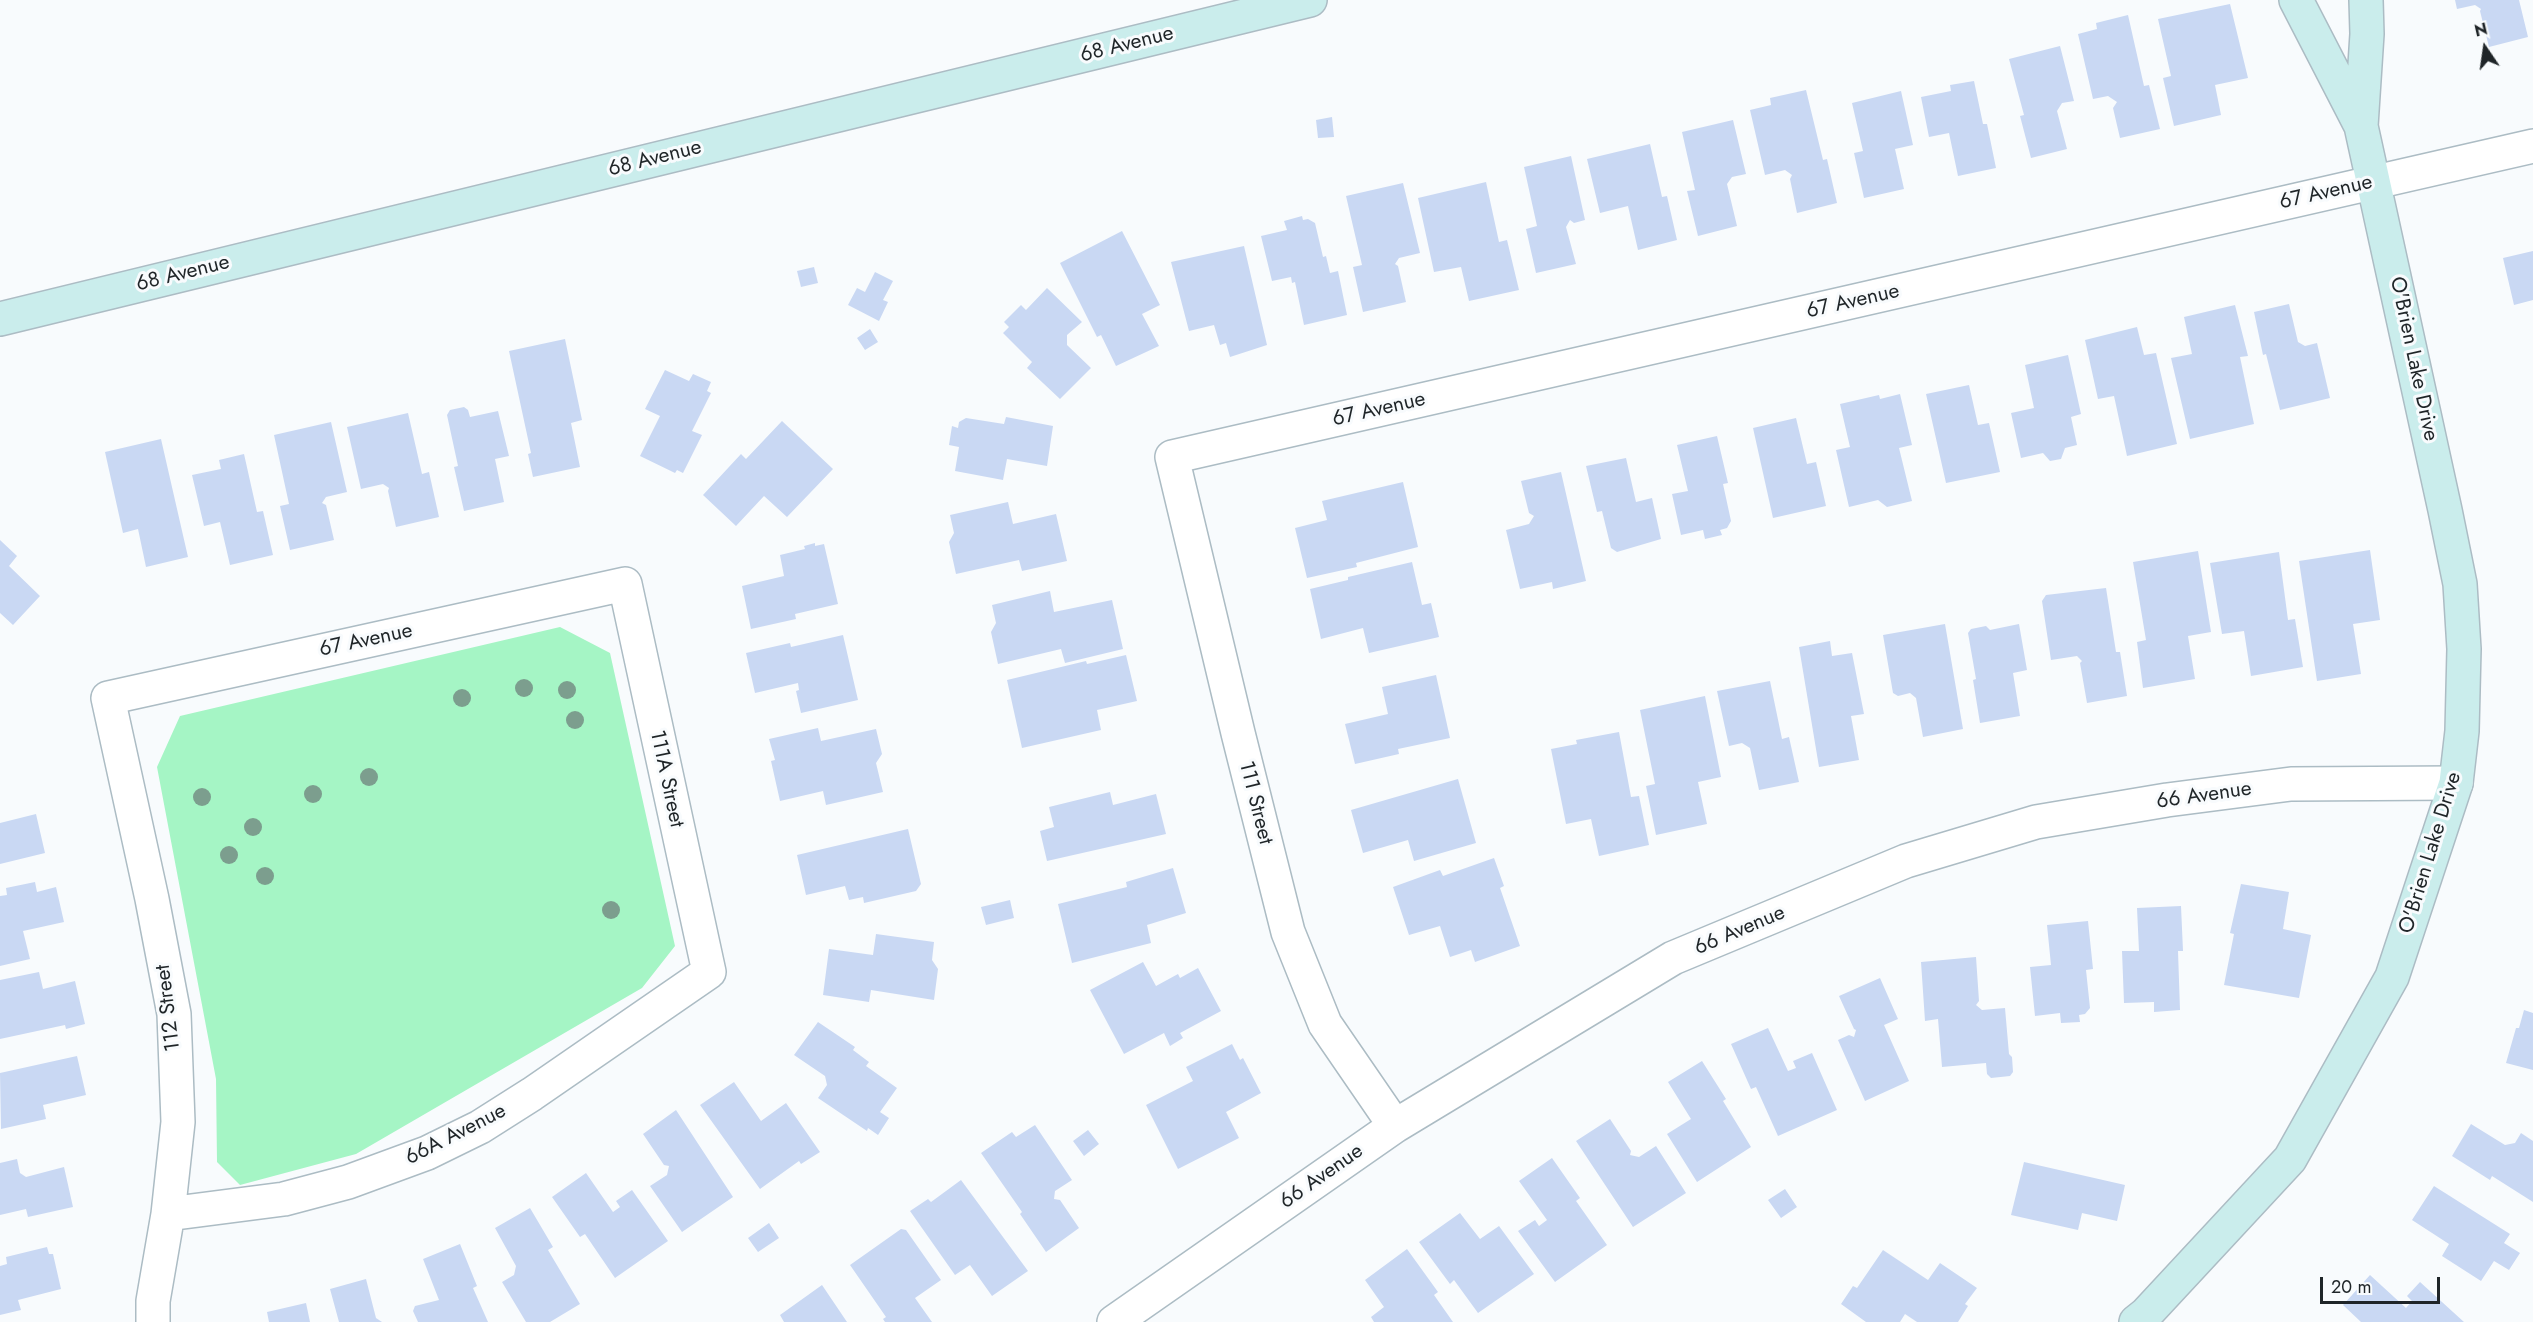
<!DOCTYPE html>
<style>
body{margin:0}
#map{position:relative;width:2533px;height:1322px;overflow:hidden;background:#f8fbfd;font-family:Jost,sans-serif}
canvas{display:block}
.north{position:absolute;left:2455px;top:18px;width:60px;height:60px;-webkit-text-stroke:4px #f8fbfd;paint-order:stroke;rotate:347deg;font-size:16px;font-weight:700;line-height:24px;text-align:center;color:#1f2528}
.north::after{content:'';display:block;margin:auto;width:21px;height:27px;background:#1f2528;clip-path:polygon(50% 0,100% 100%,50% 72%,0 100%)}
.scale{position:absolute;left:2320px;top:1277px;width:120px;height:27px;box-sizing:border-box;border:3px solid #1f2528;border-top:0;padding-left:8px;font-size:18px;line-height:21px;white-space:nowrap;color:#1f2528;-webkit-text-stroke:4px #f8fbfd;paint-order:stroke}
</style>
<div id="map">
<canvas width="2533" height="1322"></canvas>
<div class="north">N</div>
<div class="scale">20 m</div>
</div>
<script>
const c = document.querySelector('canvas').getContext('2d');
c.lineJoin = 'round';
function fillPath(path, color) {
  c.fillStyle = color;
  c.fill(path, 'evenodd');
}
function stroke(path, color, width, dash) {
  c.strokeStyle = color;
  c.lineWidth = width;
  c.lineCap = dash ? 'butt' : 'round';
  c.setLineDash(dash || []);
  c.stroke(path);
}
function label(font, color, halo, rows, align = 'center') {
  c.font = font + ' Jost,sans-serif';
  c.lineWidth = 6;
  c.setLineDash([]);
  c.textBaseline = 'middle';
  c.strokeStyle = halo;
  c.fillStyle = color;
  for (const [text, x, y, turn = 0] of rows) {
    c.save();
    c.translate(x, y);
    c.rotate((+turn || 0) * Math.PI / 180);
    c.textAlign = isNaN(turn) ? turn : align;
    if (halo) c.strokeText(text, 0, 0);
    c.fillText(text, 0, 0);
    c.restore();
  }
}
fillPath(new Path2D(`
 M560,627l50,26 65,293 -33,42 -286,166 -116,31 -23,-23 -1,-83 -59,-312 23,-51z`), '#a5f5c5');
fillPath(new Path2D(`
 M2455,0h64l9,37 -39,10 -9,-36 1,-2 -6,-4 -18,4z
 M2230,4l18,74 -33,7 6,30 -47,11 -11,-48 8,-2 -13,-57z
 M2128,15l16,71 5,-1 11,44 -40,9 -7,-30 4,-6 -9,-6 -15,3 -15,-65 19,-5 -1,-6z
 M2060,46l14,55 -12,2 -5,8 10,38 -36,9 -11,-42 4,-1 -15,-56z
 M1974,81l9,43h4l9,44 -38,8 -9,-43 -20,4 -8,-40 30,-6 -1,-6z
 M1806,90l17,70 4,-1 10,44 -40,10 -7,-34 2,-4 -7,-5 -20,5 -15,-65 21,-5 -1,-7z
 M1901,91l12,54 -18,4 9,40 -40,9 -10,-45 9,-2 -11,-48z
 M1332,117l2,20 -16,1 -2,-18z
 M1733,120l13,54 -14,3 -5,7 10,42 -39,10 -11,-45 8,-1 -13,-58z
 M1650,144l12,53 5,-1 10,44 -39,10 -10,-44 -28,7 -13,-54z
 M1571,156l14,64 -11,3 -4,-3 -4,7 10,37 -40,9 -10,-44 11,-3 -13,-59z
 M1486,182l13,60 8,-2 12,50 -50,11 -8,-34 -27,5 -16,-74z
 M1403,183l17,70 -21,5 -4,6 3,2 8,36 -43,10 -10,-45 9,-2 -16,-69z
 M1302,216l1,4 5,-1 7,4 8,34 3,-1 4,17 8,-2 9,44 -43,10 -9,-43 -3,1 -1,-6 -19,4 -11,-45 26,-6 -3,-9z
 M1122,231l38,74 -18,9 17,32 -43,20 -15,-31 -4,2 -37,-74z
 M1244,246l23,99 -37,12 -4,-14 -6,2 -6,-20 -25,6 -18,-69z
 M2533,251v49l-19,5 -11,-47z
 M814,267l4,16 -17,4 -4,-16z
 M875,272l18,9 -10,19 5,2 -9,19 -31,-16 9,-17 8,4z
 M1047,288l35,34 -15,13v10l24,23 -31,31 -33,-31 5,-6 -29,-29 6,-6 -5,-5 17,-17 5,5z
 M2289,304l9,38 7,4 12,-3 13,55 -50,12 -14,-56 -3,1 -9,-43z
 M2235,305l13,51 -8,1 14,67 -64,15 -19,-81 21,-4 -8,-37z
 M2137,327l7,28 12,-2 21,91 -50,12 -13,-60 -16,3 -13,-59z
 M870,329l8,13 -13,8 -8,-12z
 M565,339l17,81 -11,3 9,44 -47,10 -5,-23 3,-1 -22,-102z
 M2068,355l13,59 -10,3 6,28 -12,3 -4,11 -11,2 -7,-8 -22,5 -10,-45 23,-5 -9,-43z
 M665,370l24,11 4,-7 18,8 -4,9 4,2 -19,38 10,4 -19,38 -6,-3 -2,3 -35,-17 20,-40 -15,-7z
 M1969,385l9,40 11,-2 11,49 -54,11 -20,-89z
 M1900,394l12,51 -13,3 13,53 -25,6 -9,-7 -29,7 -13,-57 14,-3 -10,-43 39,-9 1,4z
 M464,407l4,3 2,7 28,-6 11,45 -14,3 9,43 -40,9 -10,-44 4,-1 -11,-51 3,-5z
 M408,413l14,61 7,-2 10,45 -43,10 -8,-36 1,-3 -6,-4 -22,5 -14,-62z
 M1006,417l47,9 -6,40 -40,-7 -4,21 -48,-9 4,-24 -10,-2 3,-19 6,2 1,-6 7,-4 38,6z
 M1796,418l11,46 9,-2 10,44 -53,12 -20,-90z
 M782,421l51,48 -46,48 -23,-21 -28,30 -33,-31 38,-41 5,5z
 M331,422l16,70 -21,5 -4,6 4,2 8,35 -44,10 -10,-44 9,-2 -15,-69z
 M1717,436l11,47 -5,1 8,37 -4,7 -7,2 2,5 -17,4 -2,-9 -22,5 -9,-41 16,-3 -11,-46z
 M161,439l27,118 -42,10 -8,-38 -15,4 -18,-81z
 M244,454l13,58 6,-1 10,44 -43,10 -10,-43 -16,4 -12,-51 29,-6 -2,-9z
 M1626,458l10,44 16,-4 9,41 -44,13 -6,-4 -9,-37 -5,1 -11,-46z
 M1561,472l25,109 -33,8 -1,-7 -32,7 -14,-59 23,-6 5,-8 -5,-3 -8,-32z
 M1403,482l15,65 -62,16 1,4 -50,11 -12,-50 32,-8 -5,-19z
 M1008,502l5,22 43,-10 11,47 -45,10 -3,-11 -63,14 -7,-32 5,-9 -4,-18z
 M0,540l17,16 -8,10 31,30 -27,29 -13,-12z
 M815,543v3l9,-2 14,60 -43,10 1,5 -45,10 -9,-43 42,-10 -4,-21 25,-6 -1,-3z
 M2370,550l10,70 -27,4 8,50 -44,7 -18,-120z
 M2198,551l13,81 -23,4 7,43 -52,9 -6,-46 9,-2 -13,-78z
 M2279,552l9,68 7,-1 8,48 -52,9 -7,-45 -22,3 -12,-71z
 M1412,562l10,43 9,-2 8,34 -70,16 -6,-25 -42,11 -11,-50 38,-9v-3z
 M2106,588l10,64h4l7,44 -40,7 -7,-40 2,-2 -5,-5 -26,4 -9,-59 4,-6z
 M1050,591l4,21 58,-12 11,49 -58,14 -4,-14 -63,15 -7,-32 5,-9 -4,-18z
 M1945,624l18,105 -40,8 -7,-39 -6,-5 -12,3 -5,-3 -10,-58z
 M2019,624l8,46 -14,3 7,43 -40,7 -7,-43 3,-1 -8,-46 3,-4 15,-3 4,4z
 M843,635l15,65 -57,13 -5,-22 3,-1 -1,-7 -43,10 -9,-40 44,-10 1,4z
 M1830,641l2,15 20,-3 12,61 -13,2 8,44 -40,7 -20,-120z
 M1126,655l11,46 -40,9 4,20 -79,18 -15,-68 79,-19 1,3z
 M1436,675l14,63 -52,11 1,5 -44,10 -10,-40 43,-10 -6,-27z
 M1770,681l12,58 7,-2 10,45 -40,8 -9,-42 -8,-5 -13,3 -12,-55z
 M1705,696l16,81 -23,5 9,42 -51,11 -10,-49 9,-2 -15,-74z
 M818,728l3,13 55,-12 6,25 -6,9 7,29 -57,13 -3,-14 -43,10 -9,-40 4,-1 -6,-21z
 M1619,732l12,65 8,-1 10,49 -50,11 -8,-37 -25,5 -15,-75 26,-5 -1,-4z
 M1458,779l18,64 -62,18 -6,-21 -45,13 -12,-43z
 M1110,792l3,13 43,-11 10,40 -119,27 -7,-30 14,-4 -5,-20z
 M36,814l9,39 -45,11v-41z
 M908,829l13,55 -5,7 -52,12 -1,-6 -14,3 -4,-14 -39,9 -9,-40z
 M1494,858l10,28 -4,2 20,58 -45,16 -4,-12 -21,7 -10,-31 -31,9 -16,-48 47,-17 3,6z
 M1173,868l13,45 -39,12 4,18 -79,20 -14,-59 69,-17 -1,-5z
 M35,882l2,10 19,-5 8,35 -41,9 7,28 -30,7v-70l7,-1 -1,-7z
 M2241,884l48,8 -6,37 28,6 -12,63 -75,-13 10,-51 -4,-1z
 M1010,900l4,18 -28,7 -5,-18z
 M2181,906l2,45h-5l2,59 -26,2v-10l-30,1 -2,-52h17l-2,-43z
 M2088,921l5,48 -7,1 4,38 -5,6 -6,1 1,7 -19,1 -1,-10 -25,3 -5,-49 21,-2 -4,-40z
 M876,934l58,8 -2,18 6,9 -4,31 -63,-10 -2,12 -46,-7 6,-46 44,6z
 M1976,957l3,44 -3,4 6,5 23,-2 4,46 3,3 1,15 -3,4 -19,2 -4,-4 -1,-11 -44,4 -4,-48 -13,2 -4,-59z
 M1143,962l13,24 22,-12 2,4 18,-10 23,43 -41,22 3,5 -13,8 -6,-13 -40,21 -34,-64z
 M39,972l4,17 32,-8 10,43 -19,5 -1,-4 -65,14v-59z
 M1880,978l18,41 -14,6 25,56 -44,20 -27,-61 11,-5 5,2 2,-7 -2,-1 -15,-33z
 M2524,1010l9,3v57l-27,-7 10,-35h3z
 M818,1022l37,25 -2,3 16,12 -3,4 31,22 -17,24 9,6 -11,17 -10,-7 -1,3 -49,-33 9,-13 -2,-9 -31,-21z
 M1768,1028l20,43 8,-3 -3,-7 19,-8 25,57 -59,26 -22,-49 -5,2 -20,-45z
 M1232,1044l8,16 3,-2 18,35 -35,19 13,26 -61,31 -32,-64 47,-24 -7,-14z
 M77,1056l9,39 -43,10 3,14 -45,10 -1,-56z
 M1702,1061l24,38 -3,2 28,46 -54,35 -30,-48 24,-15 -23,-37z
 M734,1082l27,39 25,-18 34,49 -19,12 -2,-3 -39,28 -60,-84z
 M676,1110l57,87 -51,35 -32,-46 17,-11 2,-9 -5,-1 -21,-31z
 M1610,1119l21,32 -1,4 9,2 17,-11 30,47 -53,34 -57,-86z
 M2471,1124l34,21 10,-2 6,-10 12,8v61l-41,-26 -2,4 -38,-24z
 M1035,1125l37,55 -17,11 -1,8 6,1 19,28 -33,24 -26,-38 2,-2 -41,-59 31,-21 4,5z
 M1088,1130l11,14 -15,12 -11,-15z
 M1552,1158l28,40 -4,3 31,44 -52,37 -37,-51 17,-11 4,6 8,-6 -28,-39z
 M17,1159l3,14 6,4 38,-10 9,40 -45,10 -2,-8 -26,6v-52z
 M2024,1162l101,23 -8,36 -35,-8 -4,17 -67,-15z
 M586,1173l27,39 7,-5 -4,-6 16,-11 36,51 -53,37 -30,-44 -5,3 -28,-40z
 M961,1180l67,91 -36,25 -22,-31 -15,10 -45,-64 18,-12 3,3z
 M2434,1186l76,48 -6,9 16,10 -11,17 -15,-9 -13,20 -39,-25 7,-12 -37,-24z
 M1785,1189l12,18 -16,11 -13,-18z
 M530,1208l23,39 -5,3 32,54 -30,18h-24l-24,-40 12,-7 2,-9 -21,-38z
 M1460,1213l20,26 19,-13 35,48 -56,39 -24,-33 -4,4 -31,-42z
 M769,1223l10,15 -21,14 -10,-14z
 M901,1229l5,1 35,50 -26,18 17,24h-47l-2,-3 3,-2 -36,-52z
 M460,1244l17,42 -4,2 15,34h-70l-5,-11 2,-5 24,-6 -16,-41z
 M47,1247l2,7h4l8,35 -43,11 3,10 -21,5v-49l7,-2 -1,-7z
 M1407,1249l31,43 -4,3 19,27h-79l-3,-5 13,-10 -19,-27z
 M1883,1250l45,30 12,-17 37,25 -12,16 3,2 -10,16h-41l-12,-8 -5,8h-34l-25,-18 12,-18 4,2z
 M2370,1275l36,33 6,-7 -5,-5 13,-14 44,40h-103l-18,-17z
 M366,1279l10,39 6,4h-43l-9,-33z
 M822,1285l25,37h-63l-4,-7z
 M306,1303l4,19h-41l-2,-10z`), '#c9d8f3');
const street = new Path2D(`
 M1395,1126l-70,-102 -37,-92 -50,-199 -66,-276 1361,-311
 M153,1322v-21l15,-87 10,-92 -4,-108 -22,-115 -44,-201 517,-114 84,388 -177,122 -52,33 -53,26 -79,29 -64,17 -116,15
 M1114,1322l281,-196 278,-168 233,-97 130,-39 131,-22 124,-16 165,-1`);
const secondary = new Path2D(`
 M2361,126l6,-92 -1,-34
 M0,319l1310,-319
 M2136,1322l10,-8 144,-155 102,-182 64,-194 6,-52 2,-82 -4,-65 -15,-74 -84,-384 -65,-126`);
stroke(street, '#acbcc4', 36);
stroke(secondary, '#acbcc4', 36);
stroke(street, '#fff', 33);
stroke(secondary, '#caedec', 33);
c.fillStyle = '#7c9e8e';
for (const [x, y] of [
 [524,688],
 [567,690],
 [462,698],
 [575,720],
 [369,777],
 [313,794],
 [202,797],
 [253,827],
 [229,855],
 [265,876],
 [611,910]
]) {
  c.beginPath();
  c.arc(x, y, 9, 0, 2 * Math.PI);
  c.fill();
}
label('21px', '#1f2528', '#f8fbfd', [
 ["68 Avenue",1127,45,-14],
 ["68 Avenue",655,159,-14],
 ["67 Avenue",2326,193,-13],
 ["68 Avenue",183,274,-14],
 ["67 Avenue",1853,302,-13],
 ["O'Brien Lake Drive",2413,359,78],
 ["67 Avenue",1379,410,-13],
 ["67 Avenue",366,641,-12],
 ["111A Street",666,779,78],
 ["66 Avenue",2204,796,-8],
 ["111 Street",1255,803,76],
 ["O'Brien Lake Drive",2431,853,-73],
 ["66 Avenue",1740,931,-23],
 ["112 Street",169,1008,-97],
 ["66A Avenue",456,1135,-27],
 ["66 Avenue",1322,1177,-35]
]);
</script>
